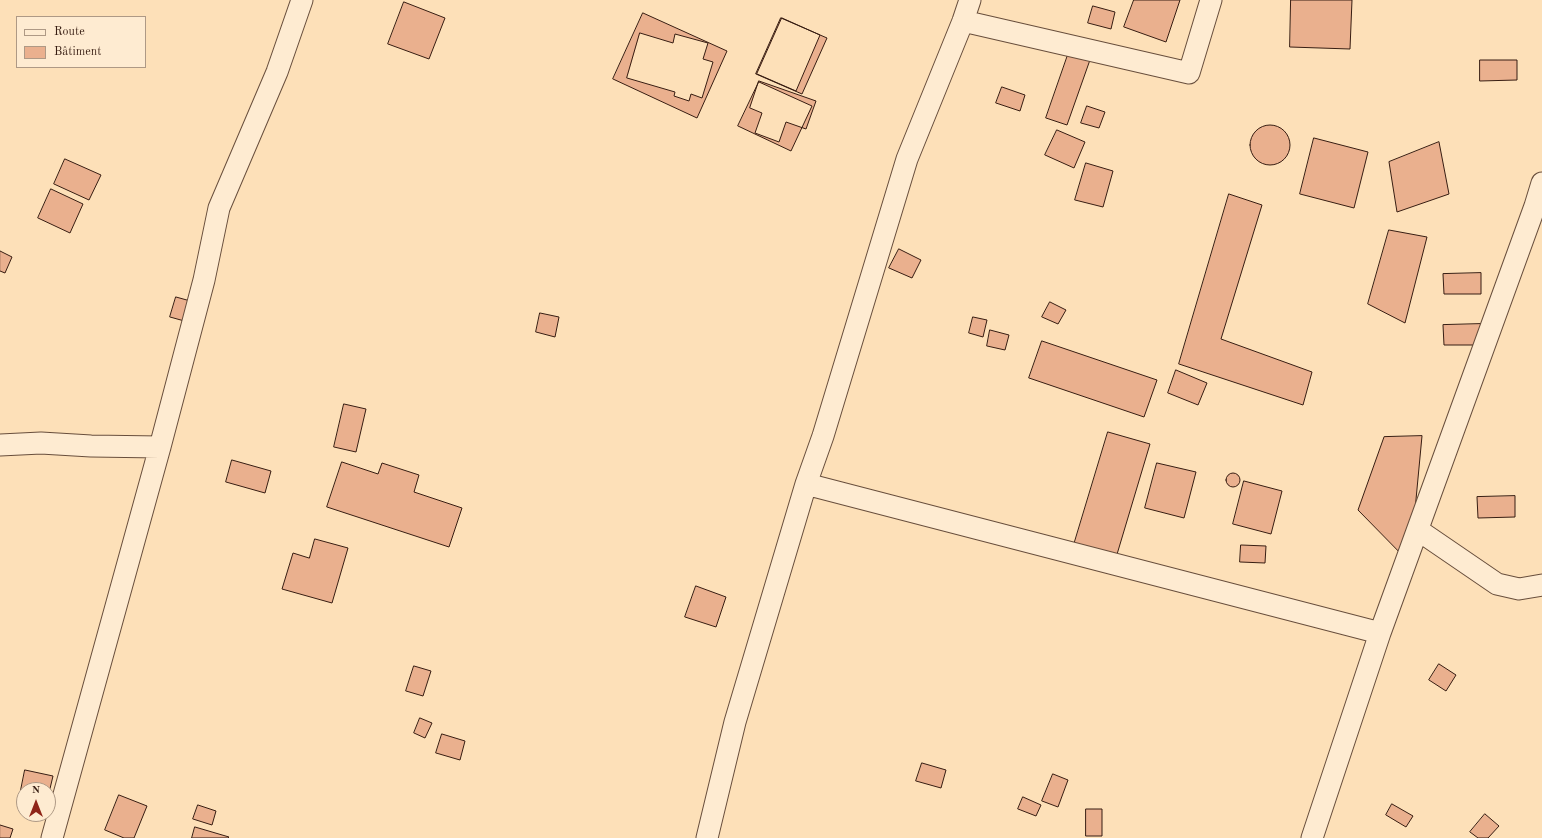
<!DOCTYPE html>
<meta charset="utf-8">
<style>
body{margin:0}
#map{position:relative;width:1542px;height:838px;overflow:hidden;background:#fde0b8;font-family:"Old Standard TT",serif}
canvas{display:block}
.legend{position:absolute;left:16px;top:16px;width:130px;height:52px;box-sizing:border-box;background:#feebd1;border:1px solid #ae9985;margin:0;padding:5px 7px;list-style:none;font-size:12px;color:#371d12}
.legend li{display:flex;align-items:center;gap:8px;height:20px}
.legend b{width:20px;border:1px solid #ae9985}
.north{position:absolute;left:16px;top:782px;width:40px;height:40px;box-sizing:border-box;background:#feebd1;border:1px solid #ae9985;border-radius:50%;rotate:0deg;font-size:11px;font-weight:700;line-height:16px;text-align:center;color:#371d12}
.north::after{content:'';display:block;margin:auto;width:14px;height:18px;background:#8f2418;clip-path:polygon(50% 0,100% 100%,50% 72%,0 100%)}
</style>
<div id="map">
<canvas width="1542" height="838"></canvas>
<ul class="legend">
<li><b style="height:5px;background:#feebd1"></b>Route</li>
<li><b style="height:11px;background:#eab08e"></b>Bâtiment</li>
</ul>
<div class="north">N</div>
</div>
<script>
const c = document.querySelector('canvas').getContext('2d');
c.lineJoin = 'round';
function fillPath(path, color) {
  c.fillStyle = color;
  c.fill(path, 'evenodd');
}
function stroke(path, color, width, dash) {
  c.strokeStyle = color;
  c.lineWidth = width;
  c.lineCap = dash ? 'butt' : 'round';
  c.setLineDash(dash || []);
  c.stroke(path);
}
const building = new Path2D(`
 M1134,0h46l-14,42 -42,-15z
 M1291,0h61l-2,49 -60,-2z
 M404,2l41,16 -16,41 -41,-15z
 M1093,6l22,6 -4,17 -23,-6z
 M643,13l84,38 -30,67 -84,-39z
 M781,18l46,20 -25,56 -46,-20z
 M782,18l38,17 -24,56 -39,-17z
 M640,33l33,10 2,-9 33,9 -5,16 10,3 -11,36 -11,-4 -2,7 -15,-5 1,-4 -48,-14z
 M1070,49l21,8 -24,68 -21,-7z
 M1480,60h37v20l-37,1z
 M759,81l57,20 -10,28 -20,-7 -7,20 -24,-9 7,-20 -12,-5z
 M759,82l53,24 -21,45 -53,-25z
 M1002,87l23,8 -5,16 -24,-8z
 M1087,106l18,6 -6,16 -18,-5z
 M1250 145a20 20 0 1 1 40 0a20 20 0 1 1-40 0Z
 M1057,130l28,12 -11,26 -29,-13z
 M1314,138l54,14 -14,56 -54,-14z
 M1439,142l10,52 -52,18 -8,-50z
 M65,159l36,16 -12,25 -35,-16z
 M1086,163l27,8 -10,36 -28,-7z
 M51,189l32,15 -13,29 -32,-15z
 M1229,194l33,11 -41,134 91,33 -9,33 -124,-41z
 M1389,230l38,7 -22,86 -37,-19z
 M899,249l22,11 -9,18 -23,-10z
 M0,251l12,6 -7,16 -5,-2z
 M1481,273v21h-37l-1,-20z
 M176,297l18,5 -6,20 -18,-5z
 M1050,302l16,8 -8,14 -16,-7z
 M540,313l19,4 -4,20 -19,-5z
 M973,317l14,3 -4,17 -14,-4z
 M1481,324v21h-37l-1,-20z
 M990,330l19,5 -4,15 -18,-4z
 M1042,341l115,39 -13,37 -115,-39z
 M1176,370l31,13 -9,22 -30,-12z
 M344,404l22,5 -10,43 -22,-5z
 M1108,432l42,12 -35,117 -42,-13z
 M1422,436l-12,127 -52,-53 26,-73z
 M232,460l39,11 -6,22 -39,-11z
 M342,462l36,12 4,-11 37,12 -5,17 48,16 -13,39 -122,-40z
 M1157,463l39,9 -12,46 -39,-10z
 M1226 480a7 7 0 1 1 14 0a7 7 0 1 1-14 0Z
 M1244,481l38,10 -11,43 -38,-10z
 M1515,496v21l-37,1 -1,-21z
 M315,539l33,9 -16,55 -50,-14 11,-36 16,5z
 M1241,545l25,1 -1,17 -25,-1z
 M696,586l30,11 -10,30 -31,-10z
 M1439,664l17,11 -10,16 -17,-11z
 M414,666l17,5 -8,25 -17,-5z
 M420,718l12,5 -7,15 -11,-5z
 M442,734l23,7 -5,19 -24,-7z
 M922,763l24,7 -5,18 -25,-7z
 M25,770l28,6 -5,21v-7h-27z
 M1053,774l15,6 -10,27 -16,-6z
 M119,795l28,11 -13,32h-10l-19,-8z
 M1023,797l18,8 -5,11 -18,-7z
 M1392,804l21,12 -7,11 -20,-12z
 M198,805l18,6 -4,14 -19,-6z
 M1086,809h16v27h-16z
 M1485,814l14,12 -11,12h-10l-8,-6z
 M0,825l13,4 -3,9h-10z
 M195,827l34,10 -1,1h-36z`);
fillPath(building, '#eab08e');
stroke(building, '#371d12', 1);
const street = new Path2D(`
 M963,21l226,52 22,-73
 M0,445l41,-2 50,3 69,1
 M806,484l574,149
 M1418,530l79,54 22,5 23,-4
 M52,838l108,-391 44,-167 15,-72 58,-136 25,-72
 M707,838l28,-116 71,-238 17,-48 84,-277 56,-138 7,-21
 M1312,838l68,-205 155,-427 7,-23`);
stroke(street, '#684e3c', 23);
stroke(street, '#feebd1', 21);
</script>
